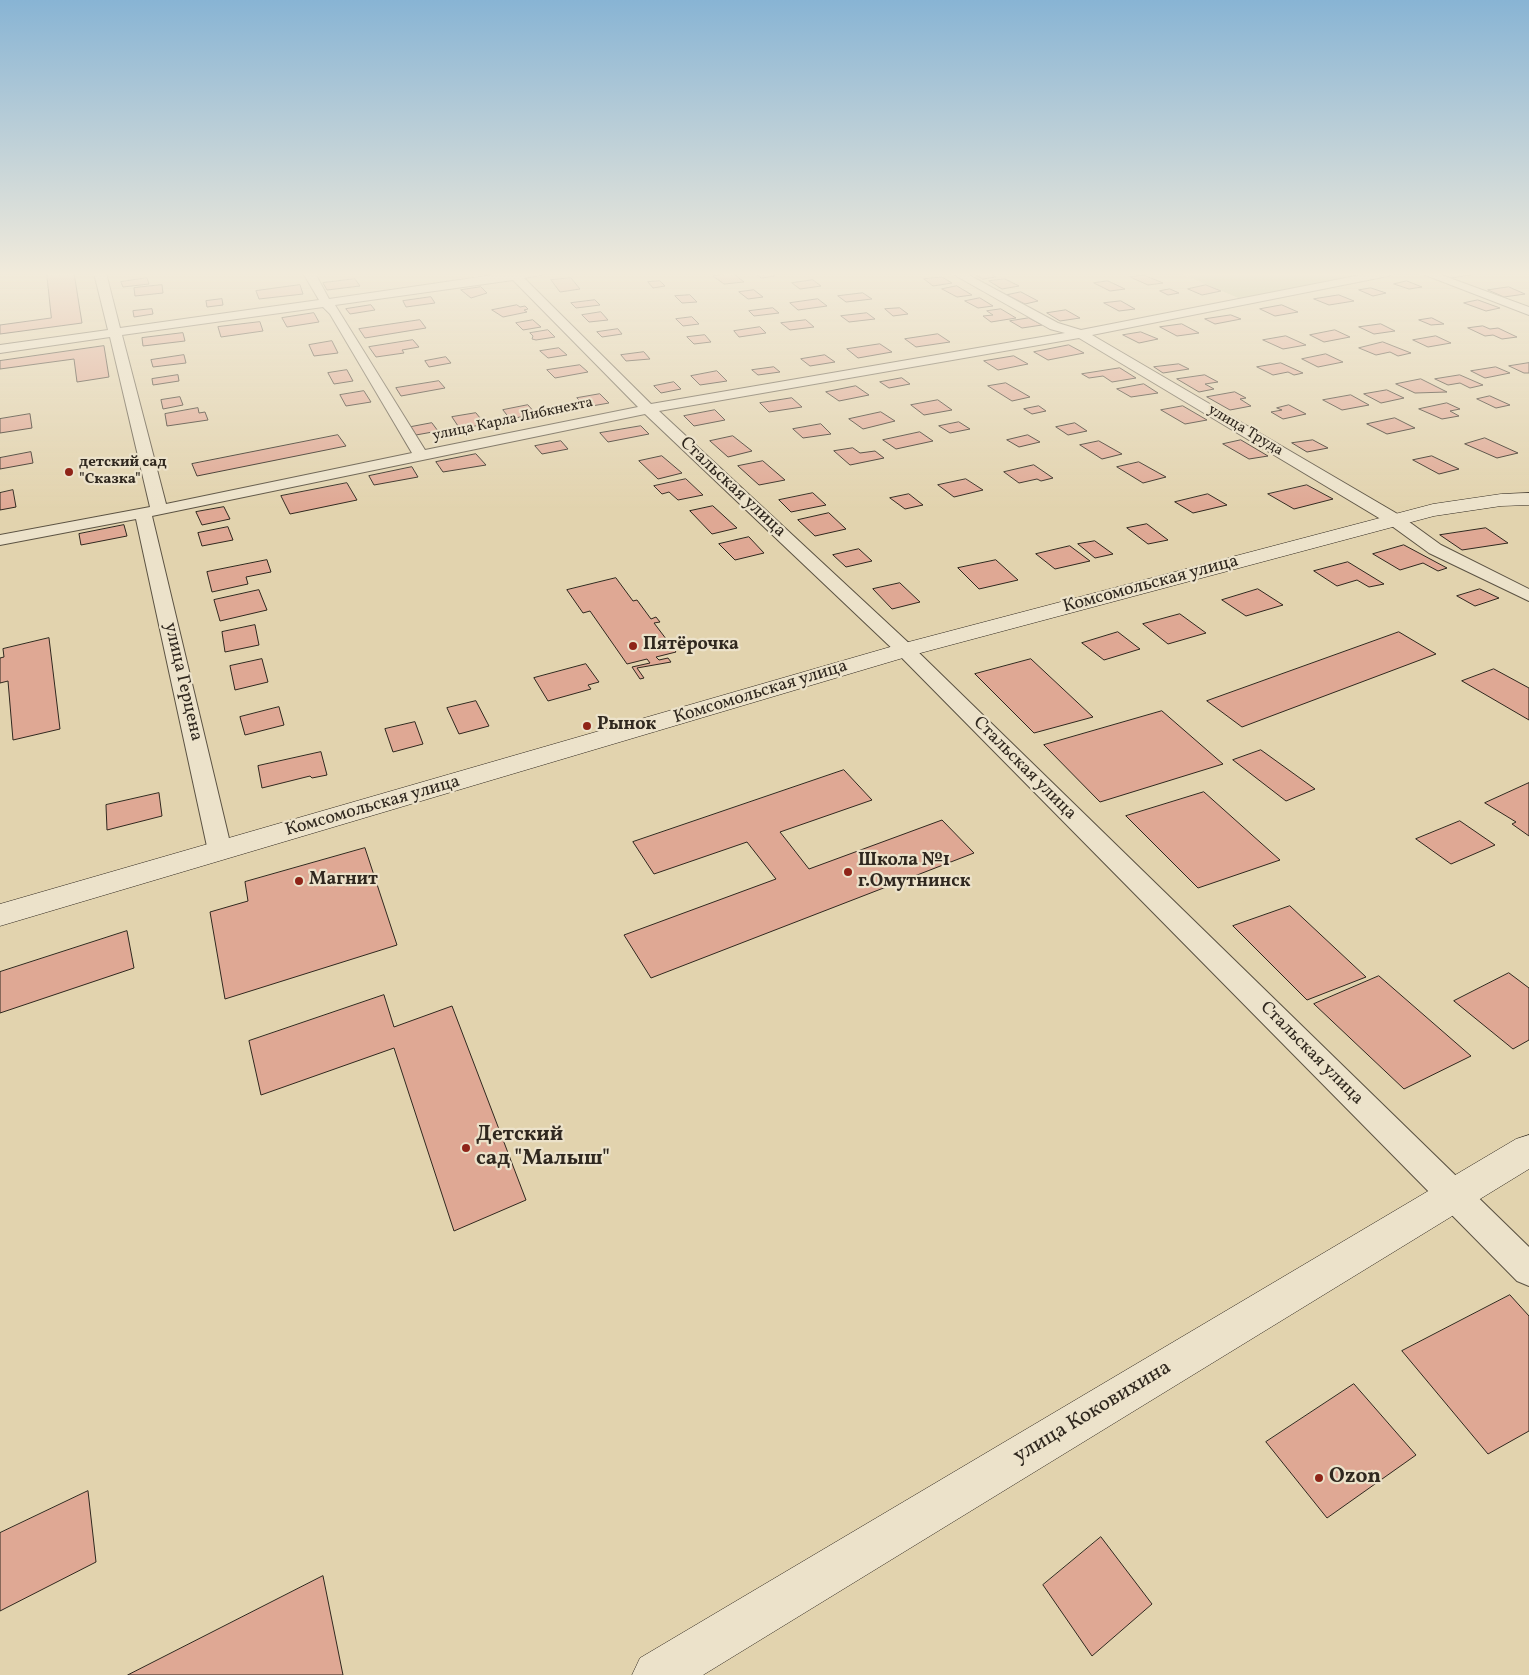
<!DOCTYPE html>
<meta charset="utf-8">
<style>
body{margin:0}
canvas{display:block;background:#e2d3ae}
</style>
<canvas width="1529" height="1675"></canvas>
<script>
const c = document.querySelector('canvas').getContext('2d');
c.lineJoin = 'round';
function fillPath(path, color) {
  c.fillStyle = color;
  c.fill(path, 'evenodd');
}
function stroke(path, color, width, dash) {
  c.strokeStyle = color;
  c.lineWidth = width;
  c.lineCap = dash ? 'butt' : 'round';
  c.setLineDash(dash || []);
  c.stroke(path);
}
function label(font, color, halo, rows, align = 'center') {
  c.font = font + ' Vollkorn,serif';
  c.lineWidth = 4.5;
  c.setLineDash([]);
  c.textBaseline = 'middle';
  c.strokeStyle = halo;
  c.fillStyle = color;
  for (const [text, x, y, turn = 0] of rows) {
    c.save();
    c.translate(x, y);
    c.rotate((+turn || 0) * Math.PI / 180);
    c.textAlign = isNaN(turn) ? turn : align;
    if (halo) c.strokeText(text, 0, 0);
    c.fillText(text, 0, 0);
    c.restore();
  }
}
fillPath(new Path2D(`
 M1180,273h198l-135,27z`), '#b4bc89');
const building = new Path2D(`
 M47,273h27l8,50 -82,11v-9l51,-7z
 M733,273l11,9 -20,2 -11,-8z
 M754,273h16l5,3 -13,2z
 M973,273h16l7,4 -13,2z
 M1439,273h26l6,2 -20,3z
 M1144,275l19,8 -15,2 -18,-8z
 M942,277l10,6 -19,3 -9,-7z
 M147,278l2,6 -26,3 -2,-5z
 M571,278l9,11 -20,3 -9,-12z
 M355,279l5,7 -33,4 -4,-7z
 M1005,279l14,7 -17,3 -13,-8z
 M813,280l8,6 -21,3 -8,-6z
 M660,281l5,5 -12,2 -5,-6z
 M1108,281l17,8 -15,2 -16,-8z
 M1407,281l15,6 -13,2 -15,-5z
 M162,285l1,8 -28,3 -1,-8z
 M300,285l3,9 -44,5 -3,-8z
 M1206,285l15,6 -19,4 -14,-6z
 M957,286l15,9 -15,2 -15,-8z
 M481,287l6,6 -16,5 -10,-8z
 M1509,287l16,7 -21,3 -16,-7z
 M1371,288l15,5 -13,3 -14,-6z
 M1170,289l9,4 -11,2 -8,-4z
 M754,290l9,7 -15,2 -9,-7z
 M1021,292l17,9 -13,3 -18,-9z
 M863,293l9,6 -26,3 -8,-6z
 M690,295l7,7 -15,1 -7,-7z
 M1339,295l15,6 -25,4 -15,-6z
 M431,297l4,6 -29,4 -3,-6z
 M980,298l13,8 -15,2 -13,-7z
 M222,299l1,6 -16,2 -1,-6z
 M818,299l9,7 -29,4 -8,-7z
 M595,300l5,5 -24,3 -5,-5z
 M1478,300l22,8 -14,3 -22,-8z
 M1121,301l14,8 -16,2 -15,-8z
 M371,305l4,5 -25,4 -4,-5z
 M517,305l3,2 5,-1 3,3 -4,1 3,2 -24,5 -11,-7z
 M1282,305l16,7 -23,4 -15,-7z
 M773,308l6,5 -25,3 -5,-5z
 M900,308l8,6 -15,2 -8,-7z
 M152,309l1,5 -19,3 -1,-6z
 M1001,309l15,9 -25,4 -8,-6 10,-1 -6,-4z
 M1066,310l14,8 -20,3 -13,-8z
 M601,312l7,8 -19,2 -7,-7z
 M314,313l5,9 -32,5 -5,-9z
 M867,313l8,6 -26,3 -8,-6z
 M1231,315l10,4 -26,5 -10,-5z
 M692,317l7,7 -16,2 -7,-7z
 M1029,318l13,7 -20,3 -12,-7z
 M1432,318l12,6 -13,1 -12,-5z
 M420,320l6,8 -61,10 -6,-9z
 M533,320l8,7 -18,3 -7,-7z
 M806,320l8,7 -24,3 -9,-7z
 M260,322l3,9 -42,6 -3,-10z
 M1182,324l17,9 -22,3 -17,-9z
 M1381,324l14,7 -21,3 -15,-7z
 M1483,326l7,3 8,-1 19,9 -15,2 -9,-4 -8,1 -17,-8z
 M760,327l6,6 -27,4 -5,-6z
 M618,329l4,5 -20,3 -5,-5z
 M548,330l7,7 -19,3 -4,-1 1,-3 -3,-3z
 M1335,330l15,7 -26,5 -14,-7z
 M1141,332l17,7 -19,4 -16,-8z
 M183,333l2,8 -42,5 -1,-8z
 M938,334l12,8 -34,5 -11,-8z
 M705,335l6,7 -17,2 -7,-7z
 M1286,336l20,9 -23,4 -20,-9z
 M1436,336l15,7 -23,4 -15,-7z
 M413,340l6,7 -17,3 2,3 -28,4 -7,-10z
 M332,341l6,12 -24,3 -5,-11z
 M1383,342l28,11 -13,3 -8,-4 -14,3 -17,-7z
 M880,344l12,8 -34,6 -11,-9z
 M1069,345l15,8 -36,7 -14,-8z
 M104,346l5,31 -32,5 -3,-23 -74,10v-8z
 M559,348l8,7 -19,3 -8,-7z
 M644,352l6,7 -24,2 -5,-6z
 M1326,354l17,8 -25,5 -16,-8z
 M184,355l2,8 -33,4 -2,-7z
 M825,355l10,7 -25,4 -9,-7z
 M1014,356l14,8 -30,6 -14,-9z
 M446,357l5,6 -22,4 -4,-6z
 M1281,363l22,10 -9,2 -6,-3 -15,3 -16,-8z
 M1529,363v10h-5l-15,-7z
 M1179,364l10,5 -26,4 -9,-6z
 M580,365l8,7 -33,6 -8,-8z
 M774,367l6,5 -22,3 -6,-5z
 M1496,367l14,6 -25,5 -14,-7z
 M1120,368l16,10 -24,4 -9,-6 -14,2 -7,-4z
 M347,370l6,11 -19,3 -6,-11z
 M717,371l10,10 -27,4 -9,-9z
 M178,375l1,6 -26,4 -1,-6z
 M1205,375l13,7 -13,2 9,5 -15,3 -22,-13z
 M1460,375l23,10 -13,3 -10,-5 -12,2 -13,-6z
 M902,378l8,6 -21,4 -9,-6z
 M1421,379l26,13 -32,1 -19,-9z
 M439,381l6,7 -44,8 -5,-8z
 M674,382l7,7 -20,4 -7,-7z
 M1006,383l24,14 -18,4 -24,-15z
 M1144,384l14,9 -27,4 -14,-8z
 M856,386l13,9 -30,6 -13,-9z
 M1387,390l17,8 -23,5 -17,-9z
 M364,391l7,11 -25,4 -6,-11z
 M1235,392l11,6 -6,1 11,7 -21,4 -23,-13z
 M600,394l9,9 -23,4 -9,-9z
 M1351,395l18,10 -27,5 -19,-10z
 M1490,396l20,9 -14,3 -19,-9z
 M180,397l3,8 -20,4 -2,-9z
 M792,398l10,9 -33,5 -9,-9z
 M938,400l14,10 -28,5 -13,-10z
 M1447,403l13,6 -10,2 9,5 -17,3 -23,-10z
 M528,405l8,9 -26,5 -7,-9z
 M1289,405l17,9 -23,5 -12,-7 11,-2 -5,-2z
 M1039,406l7,5 -14,3 -8,-5z
 M1183,406l24,14 -22,4 -24,-14z
 M198,408l1,5 6,-1 3,8 -41,6 -2,-12z
 M715,410l10,10 -31,6 -10,-10z
 M881,412l14,9 -32,8 -14,-10z
 M476,413l9,11 -25,5 -8,-12z
 M30,414l2,14 -32,5v-14z
 M1395,418l20,10 -28,6 -20,-10z
 M959,422l11,7 -20,4 -11,-7z
 M432,423l6,8 -22,4 -5,-8z
 M1075,423l12,8 -19,4 -12,-8z
 M821,424l10,10 -28,4 -10,-9z
 M641,426l8,8 -41,8 -8,-9z
 M920,432l13,9 -37,8 -13,-9z
 M338,435l8,11 -149,30 -5,-12z
 M1028,435l12,7 -21,5 -12,-7z
 M733,436l19,15 -24,6 -18,-16z
 M1485,438l33,15 -21,5 -32,-14z
 M1241,440l27,16 -19,3 -26,-15z
 M1313,440l15,8 -21,4 -15,-9z
 M561,441l7,8 -26,5 -7,-8z
 M1099,441l23,13 -20,5 -22,-14z
 M853,448l7,5 15,-2 9,7 -34,7 -16,-14z
 M31,452l2,11 -33,6v-11z
 M476,454l10,11 -43,7 -7,-10z
 M662,456l20,17 -24,6 -19,-18z
 M1432,456l27,13 -20,5 -26,-14z
 M763,461l22,19 -26,5 -21,-19z
 M1139,462l27,15 -23,6 -26,-16z
 M1034,465l19,13 -12,3 -4,-2 -18,4 -15,-11z
 M412,467l6,10 -44,8 -5,-9z
 M686,479l17,16 -25,5 -9,-8 -7,2 -8,-8z
 M966,479l17,11 -29,7 -16,-12z
 M347,483l10,17 -67,14 -9,-18z
 M1307,485l26,14 -39,10 -26,-15z
 M13,490l3,17 -16,3v-17z
 M813,493l13,12 -35,7 -12,-12z
 M909,494l14,11 -18,4 -15,-11z
 M1208,494l19,11 -34,8 -18,-11z
 M713,506l24,22 -25,6 -22,-23z
 M224,507l6,12 -28,6 -6,-13z
 M829,513l17,16 -31,7 -17,-16z
 M1147,524l21,16 -20,4 -21,-16z
 M124,525l3,11 -46,9 -2,-11z
 M228,527l5,13 -31,6 -4,-13z
 M1486,528l22,15 -46,7 -22,-15z
 M749,537l15,16 -29,7 -16,-16z
 M1095,541l18,13 -18,4 -17,-14z
 M1404,545l43,23 -9,3 -15,-8 -23,7 -27,-16z
 M1070,546l20,15 -35,8 -19,-15z
 M859,549l13,12 -26,6 -13,-12z
 M267,560l4,12 -25,5 2,7 -36,8 -5,-20z
 M996,560l22,20 -39,9 -21,-21z
 M1348,562l36,22 -15,3 -12,-7 -20,6 -23,-15z
 M616,578l17,23 4,-1 14,19 5,-2 4,5 -6,1 22,29 -20,5 3,3 9,-2 3,4 -34,6 7,10 -4,1 -8,-12 18,-4 -3,-4 -20,5 -37,-53 -7,2 -16,-23z
 M900,583l20,19 -28,7 -19,-20z
 M1258,589l25,16 -37,11 -24,-16z
 M1480,589l19,9 -24,8 -18,-10z
 M259,590l8,20 -47,11 -6,-21z
 M1180,614l26,19 -38,11 -25,-20z
 M255,625l4,20 -34,7 -3,-20z
 M1118,632l22,17 -36,11 -22,-17z
 M1399,632l37,22 -194,73 -35,-26z
 M49,638l11,91 -47,11 -5,-59 -8,2v-25l4,-1 -1,-8z
 M262,659l6,23 -33,8 -5,-24z
 M1031,659l62,58 -59,16 -59,-59z
 M586,664l13,18 -11,3 3,4 -43,12 -14,-23z
 M1494,669l35,19v32l-67,-39z
 M476,701l13,25 -30,8 -12,-26z
 M279,707l5,18 -39,10 -5,-18z
 M1162,711l61,53 -123,38 -56,-57z
 M415,722l8,22 -30,8 -8,-23z
 M1261,750l54,39 -29,12 -53,-41z
 M321,752l6,23 -15,3 -2,-2 -48,12 -4,-22z
 M844,770l28,30 -92,32 29,37 133,-49 32,33 -323,125 -27,-43 152,-56 -29,-37 -93,32 -21,-32z
 M1529,783v53l-17,-12 4,-2 -31,-19z
 M1204,792l76,68 -82,28 -72,-72z
 M159,793l3,23 -55,14 -1,-25z
 M1460,821l35,24 -44,19 -35,-25z
 M365,848l32,97 -172,54 -15,-87 38,-11 -3,-19z
 M1290,906l76,71 -59,23 -74,-74z
 M127,931l7,37 -134,45v-41z
 M1509,973l20,15v52l-16,9 -59,-48z
 M1379,976l92,80 -67,33 -90,-85z
 M384,995l10,32 58,-21 74,194 -72,31 -60,-183 -133,47 -12,-54z
 M1510,1295l19,21v115l-41,23 -86,-103z
 M1354,1384l62,71 -89,63 -61,-76z
 M88,1491l8,71 -96,49v-78z
 M1101,1537l51,67 -60,52 -49,-71z
 M323,1576l20,99h-215z`);
fillPath(building, '#dfa894');
stroke(building, '#30281f', 1);
const street = new Path2D(`
 M94,273h12l14,55 199,-28 -16,-27h12l14,26 178,-26h36l-2,2 -17,3 127,126 414,-71 -15,-4 -99,-56h14l93,50 23,7 290,-57h23l-6,3 -296,59 309,181 40,29 88,44v12l-100,-48 -40,-29 -310,-186 -420,73 253,235 617,601v39l-12,-5 -619,-627 -253,-240 -493,102 80,335 -3,6 -9,2 -9,-2 -3,-6 -72,-332 -136,26v-10l150,-28 -40,-170 -110,16v-8l108,-15zM513,280l125,127 -213,43 -90,-145zM323,307l7,7 82,139 -246,51 -44,-169z
 M1420,273h16l93,34v8z`);
const secondary = new Path2D(`
 M1529,493v12l-28,1 -67,10 -521,139 -913,271v-22l897,-259 536,-141 68,-10z
 M1529,1135v34l-826,506h-71l8,-17 876,-519z`);
stroke(street, '#5c5343', 2);
stroke(secondary, '#30281f', 1);
fillPath(street, '#ece2ca');
fillPath(secondary, '#ece2ca');
const sky = c.createLinearGradient(0, 0, 0, 508);
sky.addColorStop(0, '#88b4d4');
sky.addColorStop(0.54, '#f2ebdb');
sky.addColorStop(1, '#f2ebdb00');
c.fillStyle = sky;
c.fillRect(0, 0, 1529, 508);
for (const [x, y, r, color] of [
 [69,472,5,"#8f2418"],
 [633,646,5,"#8f2418"],
 [587,726,5,"#8f2418"],
 [848,872,5,"#8f2418"],
 [299,881,5,"#8f2418"],
 [466,1148,5,"#8f2418"],
 [1319,1478,5,"#8f2418"]
]) {
  const dot = new Path2D();
  dot.arc(x, y, r, 0, 2 * Math.PI);
  c.fillStyle = color;
  c.fill(dot);
  stroke(dot, '#ece2ca', 2);
}
label('15px', '#30281f', '#ece2ca', [
 ["улица Карла Либкнехта",513,420,-12],
 ["улица Труда",1245,431,31]
]);
label('bold 15px', '#30281f', '#ece2ca', [
 ["детский сад",79,463],
 ["\"Сказка\"",79,480]
], 'left');
label('18px', '#30281f', '#ece2ca', [
 ["Стальская улица",732,488,43],
 ["Комсомольская улица",1151,585,-15],
 ["улица Герцена",182,682,77],
 ["Комсомольская улица",761,693,-17],
 ["Стальская улица",1024,769,45],
 ["Комсомольская улица",373,807,-16],
 ["Стальская улица",1311,1054,45]
]);
label('bold 18px', '#30281f', '#ece2ca', [
 ["Пятёрочка",643,646],
 ["Рынок",597,726],
 ["Школа №1",858,862],
 ["г.Омутнинск",858,883],
 ["Магнит",309,881]
], 'left');
label('bold 21px', '#30281f', '#ece2ca', [
 ["Детский",476,1136],
 ["сад \"Малыш\"",476,1160],
 ["Ozon",1329,1478]
], 'left');
label('21px', '#30281f', '#ece2ca', [
 ["улица Коковихина",1093,1413,-31]
]);
</script>
